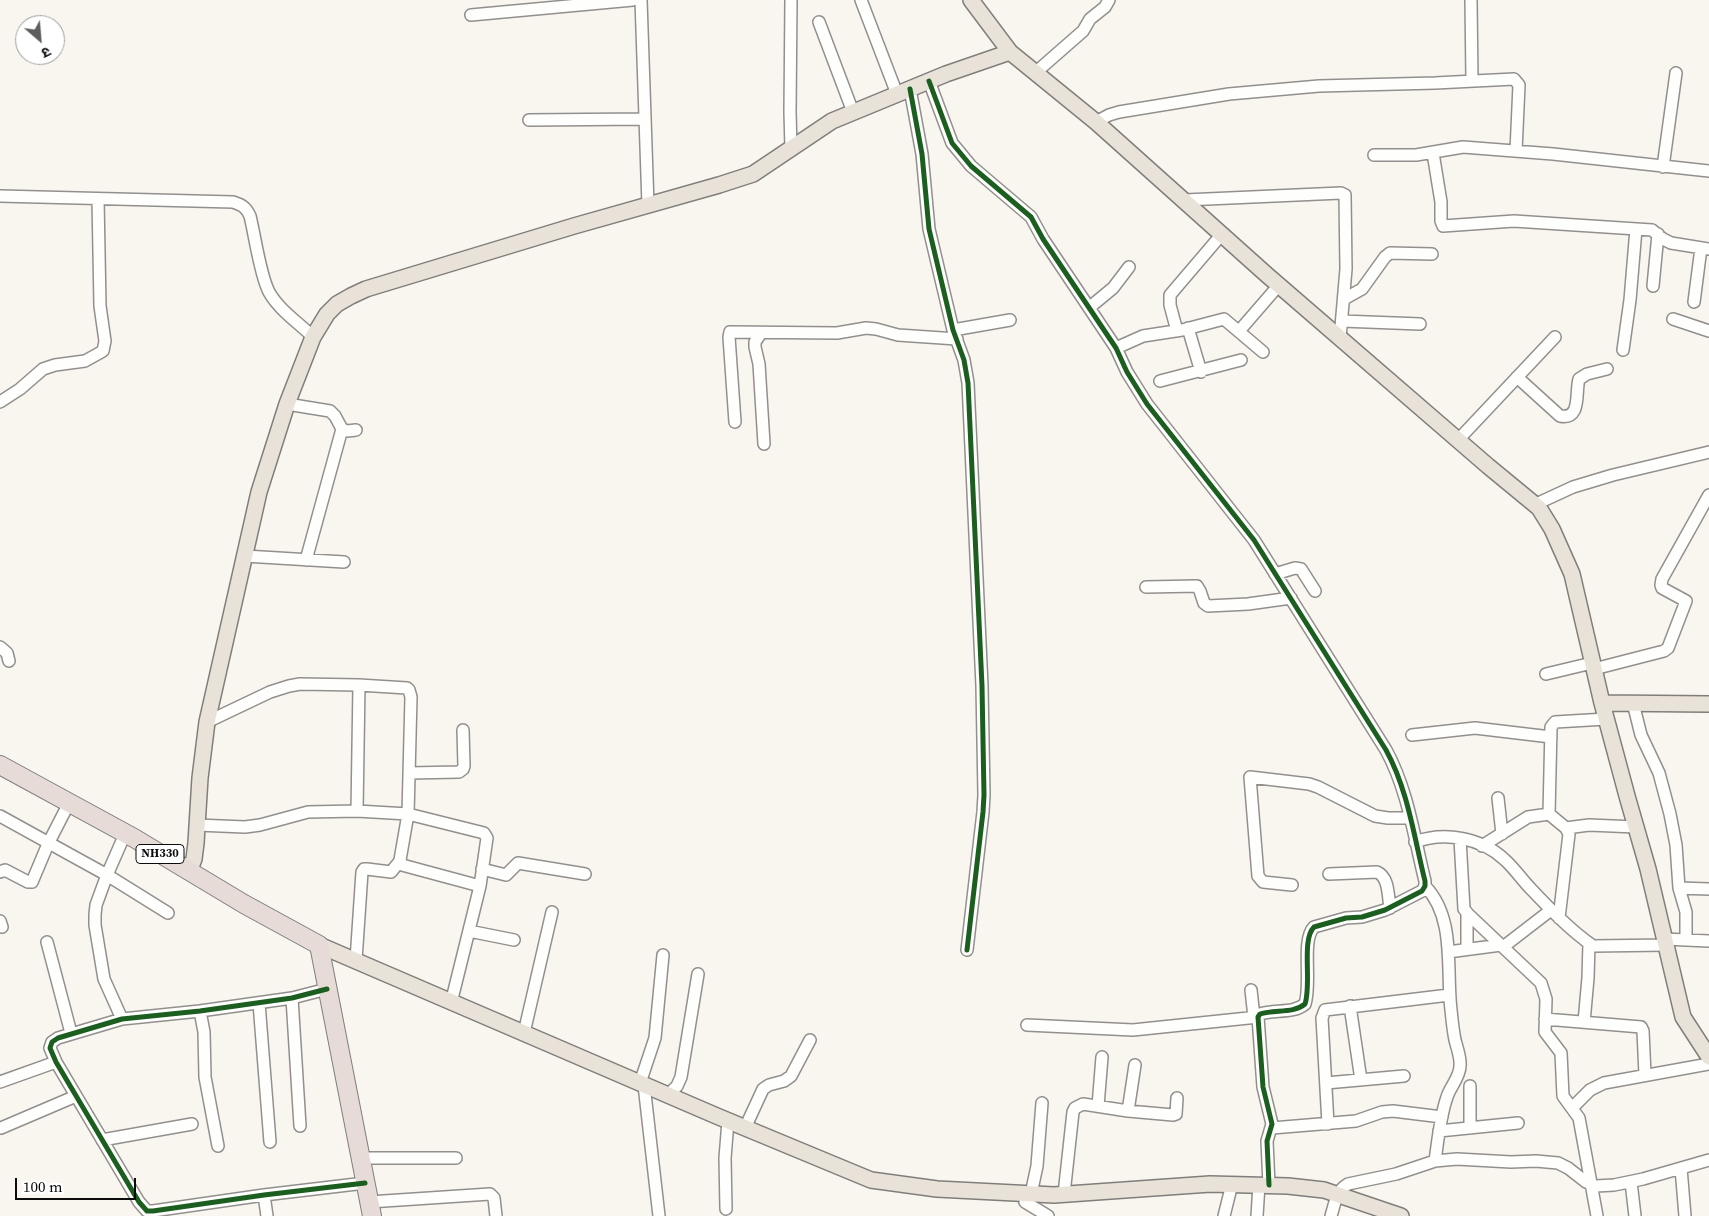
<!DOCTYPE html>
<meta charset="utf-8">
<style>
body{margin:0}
#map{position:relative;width:1709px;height:1216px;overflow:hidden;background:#f9f5ef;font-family:"Source Serif 4","Noto Sans Devanagari",serif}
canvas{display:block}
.north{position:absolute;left:15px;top:15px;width:50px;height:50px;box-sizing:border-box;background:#fff;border:1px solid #9d9d9d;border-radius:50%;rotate:153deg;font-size:14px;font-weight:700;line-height:20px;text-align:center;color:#0b0b0b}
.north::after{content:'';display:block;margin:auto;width:18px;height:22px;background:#5e5d5b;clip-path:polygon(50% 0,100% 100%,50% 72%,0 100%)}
.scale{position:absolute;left:15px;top:1178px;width:121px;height:22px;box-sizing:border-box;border:2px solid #0b0b0b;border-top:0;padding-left:6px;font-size:15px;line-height:18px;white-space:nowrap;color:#0b0b0b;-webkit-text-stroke:4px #fff;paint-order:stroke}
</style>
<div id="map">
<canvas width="1709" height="1216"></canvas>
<div class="north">उ</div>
<div class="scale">100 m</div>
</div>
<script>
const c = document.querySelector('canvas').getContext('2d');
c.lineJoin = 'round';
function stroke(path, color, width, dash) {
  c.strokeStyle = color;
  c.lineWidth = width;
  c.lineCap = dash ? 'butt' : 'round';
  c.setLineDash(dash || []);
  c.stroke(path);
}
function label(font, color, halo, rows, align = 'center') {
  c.font = font + ' "Source Serif 4",serif';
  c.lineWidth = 5;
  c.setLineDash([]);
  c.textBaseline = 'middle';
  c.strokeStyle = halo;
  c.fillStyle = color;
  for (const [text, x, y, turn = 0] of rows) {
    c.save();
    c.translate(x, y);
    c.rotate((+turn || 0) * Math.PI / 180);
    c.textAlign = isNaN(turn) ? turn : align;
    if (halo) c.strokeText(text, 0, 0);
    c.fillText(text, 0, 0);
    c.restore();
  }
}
const minor = new Path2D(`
 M641,0l7,205
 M791,0l-1,112 1,36
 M861,0l36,94
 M1471,0l1,81
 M471,15l162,-15
 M819,22l34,90
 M1035,73l48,-42 7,-12 15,-12 4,-7
 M929,81l23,62 19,23 60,51 12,22 73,109 11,24 20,32 107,136 132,210c22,40 28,87 39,131v5l-3,5 -37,19 -23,7 -16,1 -32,9c-13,13 -2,56 -9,77 -12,10 -30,5 -45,10l-2,3 5,70 9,37 -5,17 2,44
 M910,89l12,65 7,75 24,101 11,30 4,23 14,303 2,109 -1,17 -16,138
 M529,120l116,-1
 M1096,122l13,-7 10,-3 110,-18 90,-8 116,-3 79,-4 5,6 -3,66
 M1433,153l8,49v19l2,5 71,-5 138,9 11,9 8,4 38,6
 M1374,155h42l47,-8 90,7 156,17
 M1663,167l13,-94
 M0,196l233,6c9,3 13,5 17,14 5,20 10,59 19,76 10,18 30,31 44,45
 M1185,200l156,-7 4,2 1,74 -6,69
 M1653,286l5,-52
 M1344,299l18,-10 23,-32 5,-4 42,1
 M1694,302l7,-54
 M1090,307l23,-19 16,-21
 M1673,319l36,12
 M1342,321l78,3
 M1188,328l13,44
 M953,330l57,-10
 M1240,330l39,-45
 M1177,331l-7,-26v-10l52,-61
 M761,333l-6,9v5l4,17 5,80
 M1116,348l27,-12 39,-6 42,-11 39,33
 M1623,350l7,-50 6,-71
 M1517,377l43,39c22,4 15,-24 19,-37l8,-5 20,-5
 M1160,381l81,-21
 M0,402l20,-13 23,-20 12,-4 30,-4 18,-10 2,-10 -5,-35 -2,-107
 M287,404l43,7 5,5 7,13 5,2 9,-1
 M735,422l-6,-85 1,-5 107,1 29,-5 10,1 22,6 59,4
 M1458,440l97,-103
 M1534,505l39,-18 40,-12 96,-23
 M245,556l99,6
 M306,560l36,-131
 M1275,574l20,-6 6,1 14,22
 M1146,587l51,-1 3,5 4,12 4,3 40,-2 43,-6
 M0,647l7,6 2,8
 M1594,669l70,-18 4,-3 18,-47 -24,-13 -1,-3 1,-6 47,-84
 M1546,674l46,-11
 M1633,703l8,32 18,38 11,41 6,31 3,43 7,24v28
 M207,722l63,-30 19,-6 11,-2 59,1 48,3 2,2 2,7 -3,117 76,19 3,5 -7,48 -29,117
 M1412,735l63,-7 76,9
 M409,773l50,-1 4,-3 1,-3 -1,-36
 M1498,798l4,36
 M357,811l2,-126
 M0,816l107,59 61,38
 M197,825l48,2 15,-2 48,-13 49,-1 51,3 -8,46 2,5 78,21
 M1566,828l23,-3 47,2
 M1460,839l4,70 4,5 73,69 5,16 -1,33 16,21 2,43 16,22 18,98
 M1415,842c30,-11 67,-4 90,18 10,9 17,20 26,29 19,20 39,41 62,57l73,-1
 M1482,846l46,-29 21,-3
 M482,869l24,6 12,-12 67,11
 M0,872l5,-2 23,12h4l16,-38 21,-41
 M1329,874l48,-2c12,5 11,24 13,36
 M1292,885l-29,-3 -5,-6 -8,-99 59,7 9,3 57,29 13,2h22
 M1425,886c31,32 21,83 26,124 1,10 2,20 4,30 2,8 6,18 5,26 0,11 -10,21 -13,31 -7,20 -9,43 -12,64
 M1679,888l30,1
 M1467,913v36
 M1559,918l10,-84 -3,-6 -17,-14 2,-87 4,-5 51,-3
 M0,921l2,6
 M469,931l45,9
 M1664,939l45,2
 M47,942l24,91
 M1503,947l48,-37
 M1448,952l53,-7
 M356,960l6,-88 2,-3h3l24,3 9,-11
 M327,989l-35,9 -92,13 -78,8 -64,19 -6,4 -2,6 6,14 83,140 8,9h6l111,-16 101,-12
 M1251,990l3,27
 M292,998l8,128
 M259,1003l11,139
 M1350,1006l11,74
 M200,1011l4,21 1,45 13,69
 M122,1019l-18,-40 -9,-54v-10l1,-10 11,-30 18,-41
 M1545,1019l96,8 2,4 2,44
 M1584,1022l4,-44 1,-35
 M1027,1025l106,5 125,-13
 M524,1033l28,-121
 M0,1082l56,-20
 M640,1083l15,-45 8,-83
 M1326,1083l78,-7
 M644,1085l15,131
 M1470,1086v42
 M668,1095l9,-9 4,-9 17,-103
 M1098,1106l4,-49
 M1572,1108l18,-18 14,-7 105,-19
 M1128,1111l7,-46
 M1328,1124l-6,-106 3,-8 124,-15
 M1,1128l75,-32
 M745,1128l18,-39 6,-4 15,-4 7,-5 19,-36
 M1272,1128l84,-7 26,-9 11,-1 49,6
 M1439,1131l79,-8
 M102,1140l90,-16
 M360,1158h96
 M1681,1168l4,48
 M1631,1182l4,34
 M1031,1194l6,-28 5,-63
 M1064,1194l9,-82 2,-4 8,-4 45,7 45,4 3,-1 1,-16
 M264,1195l3,21
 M369,1202l121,-8 4,4 2,18
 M1025,1202l23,14
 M726,1209l-1,-51 3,-37
 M1224,1216l8,-32
 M1257,1216l2,-31
 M1331,1216c4,-13 5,-25 17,-32l48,-10 39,-13 22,-2 54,3 25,-1 22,2 10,5 18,14 10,4 18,-1 29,-6 66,-19`);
const major = new Path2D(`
 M971,0l39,52 86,70 171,153 221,191 51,42 13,21 20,45 30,129 107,1
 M1602,703l25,93 21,73 35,148 26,40
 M189,871l5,-12 2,-16 4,-65 7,-56 52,-230 28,-88 26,-67 14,-23 10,-10 14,-8 15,-7 208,-63 145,-41 34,-11 79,-53 114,-47 64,-22
 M319,945l400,172 152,63 66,9 117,6 156,-11 78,2 36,4 77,26`);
const highway = new Path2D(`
 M0,765l134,73 110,66 75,41 53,271`);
stroke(minor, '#92908e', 14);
stroke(major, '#7f7e7b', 18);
stroke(highway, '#7f7e7b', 20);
stroke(minor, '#fefefd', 11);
stroke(major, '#e9e2d9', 15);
stroke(highway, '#e6dbd6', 18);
stroke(new Path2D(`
 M929,81l23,62 19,23 60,51 12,22 73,109 11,24 20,32 107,136 132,210c22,40 28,87 39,131v5l-3,5 -37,19 -23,7 -16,1 -32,9c-13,13 -2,56 -9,77 -12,10 -30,5 -45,10l-2,3 5,70 9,37 -5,17 2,44
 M910,89l12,65 7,75 24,101 11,30 4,23 14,303 2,109 -1,17 -16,138
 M327,989l-35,9 -92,13 -78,8 -64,19 -6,4 -2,6 6,14 83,140 8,9h6l111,-16 101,-12`), '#1b5e20', 5);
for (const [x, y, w] of [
 [160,854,48]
]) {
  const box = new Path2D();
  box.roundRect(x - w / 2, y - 9.5, w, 19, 4);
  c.fillStyle = '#fff';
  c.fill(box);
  stroke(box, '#0b0b0b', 1);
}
label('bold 12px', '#0b0b0b', null, [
 ["NH330",160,854]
]);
</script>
